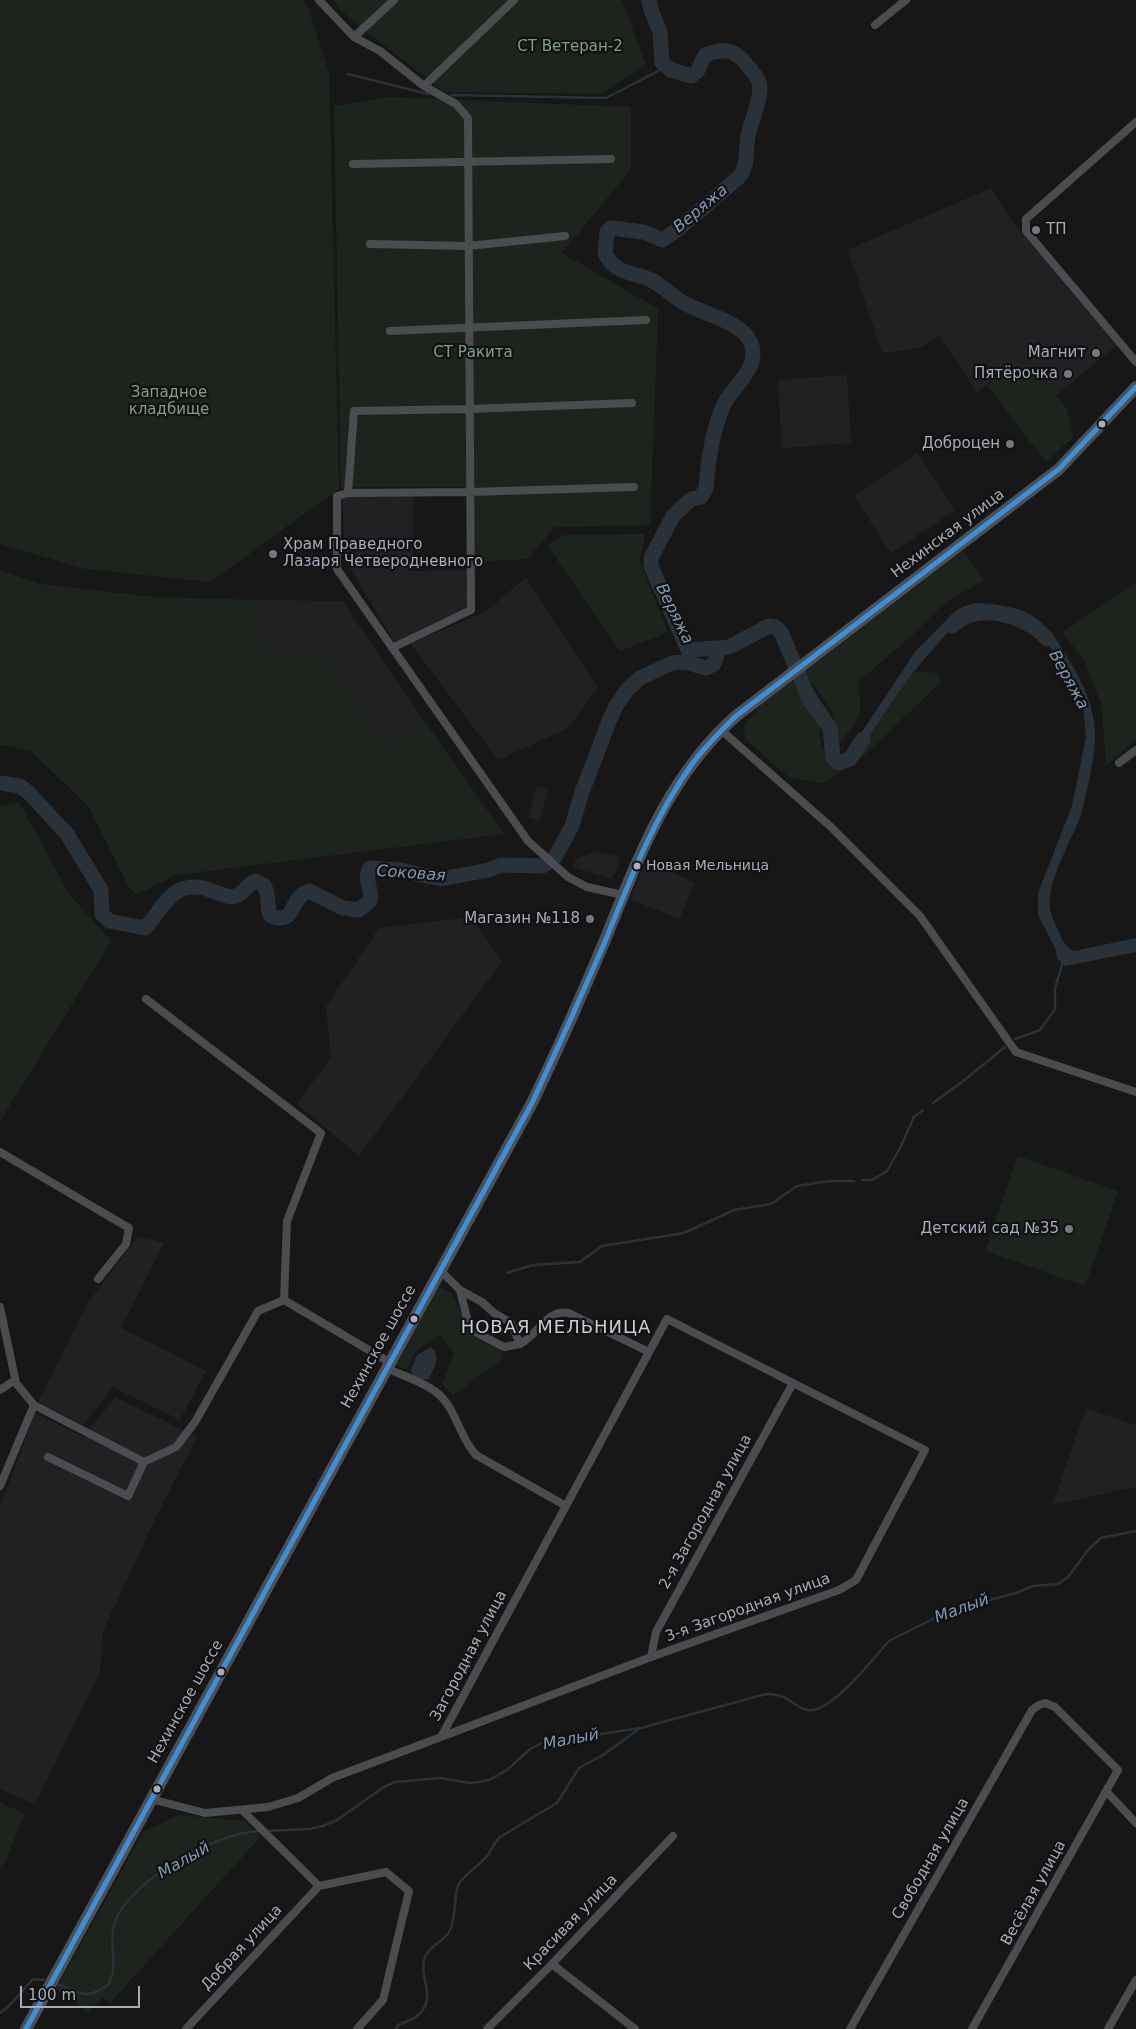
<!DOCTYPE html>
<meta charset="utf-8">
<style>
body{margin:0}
#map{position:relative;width:1136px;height:2029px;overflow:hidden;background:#171717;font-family:"DejaVu Sans",sans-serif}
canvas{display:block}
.scale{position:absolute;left:20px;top:1986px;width:120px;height:22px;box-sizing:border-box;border:2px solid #a8adb8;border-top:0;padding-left:6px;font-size:15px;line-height:18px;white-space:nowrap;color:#a8adb8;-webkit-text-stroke:4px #111113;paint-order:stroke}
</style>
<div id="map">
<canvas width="1136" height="2029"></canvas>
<div class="scale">100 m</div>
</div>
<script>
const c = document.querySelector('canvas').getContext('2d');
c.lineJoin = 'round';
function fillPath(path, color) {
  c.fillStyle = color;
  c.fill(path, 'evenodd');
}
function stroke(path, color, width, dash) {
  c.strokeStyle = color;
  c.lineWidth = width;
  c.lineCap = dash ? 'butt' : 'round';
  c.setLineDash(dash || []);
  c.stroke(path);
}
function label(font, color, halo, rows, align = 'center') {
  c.font = font + ' "DejaVu Sans",sans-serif';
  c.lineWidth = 4.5;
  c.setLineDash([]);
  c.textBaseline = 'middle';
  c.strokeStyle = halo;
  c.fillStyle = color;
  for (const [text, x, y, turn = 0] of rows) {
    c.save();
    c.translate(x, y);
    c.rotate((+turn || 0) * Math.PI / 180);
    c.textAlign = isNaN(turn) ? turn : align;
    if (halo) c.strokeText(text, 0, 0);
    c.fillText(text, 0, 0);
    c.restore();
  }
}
fillPath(new Path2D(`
 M991,188l23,36 102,121 -60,51 -31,-39 -48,35 -37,-56 -21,12 -37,5 -34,-103z
 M847,375l4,68 -69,5 -4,-68z
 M917,453l38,57 -64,43 -37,-57z
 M413,493v78l54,-1 1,38 -73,35 -50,-83 -3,-64z
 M526,578l72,110 -30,40 -70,32 -88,-117 73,-30z
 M259,600l83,1 83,121 -41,26 -62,-95 -58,-3z
 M537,786l11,3 -8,32 -12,-3z
 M597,851l24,6 -9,22 -39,-12 3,-8z
 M646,861l49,22 -16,36 -49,-20z
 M471,917l31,44 -143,195 -62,-52 34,-47 -5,-50 53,-79z
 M138,1236l26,7 -43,85 85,43 -26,49 -67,-33 -30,38 -45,-23 48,-96z
 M115,1397l82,40 -41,80 -53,114 -3,41 -65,132 -35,-15v-282l35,-94 49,24z
 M1086,1408l50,17v62l-84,18z`), '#212123');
fillPath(new Path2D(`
 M0,0h303l5,8 21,65 10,416 -129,93 -125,-13 -85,-25z
 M333,0h289l24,65 -46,29 -156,-2 -102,-80z
 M387,97l244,10v62l-69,84 96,56 -8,216 -95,2 -28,32 -52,3 -2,-75h-132l-7,-381z
 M1025,356l42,53 6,28 -27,25 -59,-77z
 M645,534l-5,28 28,70 -48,19 -72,-105 16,-11z
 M963,551l21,29 -41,24 -32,32 -53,46 3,31 -19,28 -7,1 -2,-30 -29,-40z
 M0,570l40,14 113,13 106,3 5,50 58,2 62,96 41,-26 79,112 -328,41 -40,20 -8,-9 -40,-80 -57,-55 -31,-6z
 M1136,582v158l-30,26 -4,-59 -18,-48 -22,-26z
 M914,671l24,2 3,9 -79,75 -38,26 -36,-6 -43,-38 -1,-13 19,-25 28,-21 28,38 2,29 10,14 21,-8z
 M19,802l50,92 42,47 -111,180v-315z
 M1018,1156l100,35 -33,95 -100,-35z
 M439,1287l13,7 22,43 27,12 1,10 -49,36 -11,-11 12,-31 -14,-18 -25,17 -8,18 -12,-5 39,-74z
 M0,1803l25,10 -20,49 -5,5z
 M179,1815l66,6 15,16 -150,166 -8,-6 -14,15 -32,-23 87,-157z`), '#1d241e');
fillPath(new Path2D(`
 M977,603c47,3 65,10 89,52 17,28 31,54 29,88 -1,17 -9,54 -14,71 -9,27 -35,67 -31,96 1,6 5,12 7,18 4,10 7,18 17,23l62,-13v14l-71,14 -8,-8 -1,-8 -18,-35v-22l34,-87 14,-69 -3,-29 -3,-11 -34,-57 -16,-16 -19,-7 -24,-4h-17l-9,6c-24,24 -48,52 -67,80 -13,18 -25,41 -42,56 -6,5 -15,5 -20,-1l-3,-27 -30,-43 7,-5 28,42 2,29 3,4h6l5,-4 65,-98 39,-40 10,-6z
 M431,1347c11,9 3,21 -2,32l-7,1 -9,-4 -2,-6 6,-15z`), '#2a3239');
stroke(new Path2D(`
 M348,74l80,20
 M451,95l155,3 60,-31
 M1015,1039l25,-9 15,-21v-21l8,-26
 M933,1103l29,-21 43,-35
 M862,1180h10l15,-9 14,-25 13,-29 9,-7
 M507,1273l26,-8 47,-3 22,-16 82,-13 50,-23 37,-6 26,-18 32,-5h25
 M265,1831l45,-2 13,-3 14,-6 47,-33 11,-5 46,-4 29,5 8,-1 11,-2 18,-10 23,-21 12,-6 99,-15 125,-34c25,0 26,13 42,16 23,4 66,-53 81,-69l60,-30 67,-18 17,-7 25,-2 10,-7 20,-27 13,-12 35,-7
 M56,1984c25,8 29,18 53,0 1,-4 4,-9 4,-14 2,-18 -5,-35 4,-53 19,-39 100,-85 143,-86
 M0,2013l9,-7 24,-27 11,1
 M396,2029l2,-4c11,-4 22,-8 27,-19 7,-14 -5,-31 -1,-46 3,-13 18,-17 25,-28 8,-14 4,-32 9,-46 6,-13 21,-19 29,-30 5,-7 8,-14 13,-19l57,-34 22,-35 24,-13 36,-26`), '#2a3239', 2.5);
stroke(new Path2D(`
 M649,0l2,10 9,22 2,31 9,7 20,6 6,-4 8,-17c23,-9 32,-4 46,15 4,5 9,10 9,17 0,17 -9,33 -12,49 -3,15 1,29 -9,41l-62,53 -15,10 -18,-8 -33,-4 -4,4 -2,22c12,22 29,17 48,27 11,6 20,16 31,22 19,11 59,19 67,40 10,26 -20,44 -28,63 -11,26 -15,54 -17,82l-5,9 -10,2 -18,17 -22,42v8l37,84 41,-3 40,-21 6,1 6,5 29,69 20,27 3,30 6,5 11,-4 13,-20
 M952,626c24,-25 74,-11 95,13
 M0,783l20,3 8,6 39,42 34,56 1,24 7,7 36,7c19,-20 26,-47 59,-40 7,2 22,9 29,9 10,-1 13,-13 22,-16l9,4 3,8 2,19 1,3c26,13 19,-18 39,-24l34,17 16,2 11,-9c3,-12 -7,-21 0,-33l30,2 41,9 48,-9 11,-5 42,1 5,-3 8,-6 17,-31 10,-34 28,-73 6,-13 11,-16 13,-12 32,-15 13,-1 21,6 8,-4 5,-15`), '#2a3239', 15);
stroke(new Path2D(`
 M319,0l35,37 26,14 44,35 32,18 12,14 3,492 -79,38
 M875,25l31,-25
 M354,37l40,-37
 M424,86l90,-86
 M1136,122l-110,97v12l110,131
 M353,164l258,-5
 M370,244l98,2 97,-10
 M390,331l256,-11
 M348,493l6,-82 115,-2 163,-6
 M721,730l110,97 89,89 96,136 120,40
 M1119,763l17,-13
 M623,895l-36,-8 -19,-10 -40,-36 -191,-272v-73l11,-3 122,-1 164,-5
 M0,1152l129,76 -3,16 -28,35
 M440,1270l20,20 22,12 12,11 17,10 9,21c19,-10 26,-35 49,-31l80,39
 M460,1290l7,28 10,15 27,14 16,-3
 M284,1300l105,62
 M0,1307l16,76 18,22 110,57
 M386,1368c15,7 38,14 50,24 20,15 23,45 40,63l90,51
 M0,1390l15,-10
 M48,1457l80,39 16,-34 32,-15 19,-25 63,-111 26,-11 3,-79 34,-88 -175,-134
 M0,1486l34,-81
 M651,1657l5,-25 137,-249
 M1106,1791l30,32
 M151,1799l54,14 63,-6 30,-9 34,-20 109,-41 226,-418 258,131 -69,130 -17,10 -188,67 -210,80
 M242,1810l77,76
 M319,1886l67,-14 23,19 -26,109 -26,29
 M552,1964l83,65
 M186,2029l133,-143
 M487,2029l65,-65 121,-128
 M850,2029l182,-319 7,-5 6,-2 10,4 63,63 -146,259
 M1108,2029l28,-49`), '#4b4c50', 8);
stroke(new Path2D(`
 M26,2029l506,-926c26,-54 50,-108 73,-163 34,-83 62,-163 131,-224l323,-247 77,-82`), '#4d4f52', 12);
stroke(new Path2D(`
 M26,2029l506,-926c25,-53 49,-106 72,-159 25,-61 48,-123 86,-177 13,-19 30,-35 46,-51l323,-247 77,-82`), '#3a90db', 5);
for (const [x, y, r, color] of [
 [1036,230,5,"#757880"],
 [1096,353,5,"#757880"],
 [1068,374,5,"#757880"],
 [1102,424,4.5,"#a8adb8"],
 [1010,444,5,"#757880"],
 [273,554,5,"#757880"],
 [637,866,4.5,"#a8adb8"],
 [590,919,5,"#757880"],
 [1069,1229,5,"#757880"],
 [414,1319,4.5,"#a8adb8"],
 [221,1672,4.5,"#a8adb8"],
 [157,1789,4.5,"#a8adb8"]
]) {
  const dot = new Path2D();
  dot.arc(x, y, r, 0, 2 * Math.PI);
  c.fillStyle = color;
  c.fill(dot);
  stroke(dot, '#111113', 2);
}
label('14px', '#a8adb8', '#111113', [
 ["Новая Мельница",646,866]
], 'left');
label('15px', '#7fa381', '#111113', [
 ["СТ Ветеран-2",570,47],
 ["СТ Ракита",473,353],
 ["Западное",169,393],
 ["кладбище",169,410]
]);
label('15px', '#a8adb8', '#111113', [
 ["ТП",1046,230,"left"],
 ["Магнит",1086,353],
 ["Пятёрочка",1058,374],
 ["Доброцен",1000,444],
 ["Храм Праведного",283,545,"left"],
 ["Лазаря Четверодневного",283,562,"left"],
 ["Магазин №118",580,919],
 ["Детский сад №35",1059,1229]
], 'right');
label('15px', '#a8adb8', '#111113', [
 ["Нехинская улица",948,534,-37],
 ["Нехинское шоссе",379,1347,-61],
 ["2-я Загородная улица",706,1512,-61],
 ["3-я Загородная улица",748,1608,-20],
 ["Загородная улица",469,1656,-62],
 ["Нехинское шоссе",186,1702,-61],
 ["Свободная улица",931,1859,-60],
 ["Весёлая улица",1034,1893,-61],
 ["Красивая улица",571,1923,-46],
 ["Добрая улица",242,1948,-47]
]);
label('italic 16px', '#7f9bb3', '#111113', [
 ["Веряжа",701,209,-40],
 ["Веряжа",674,614,64],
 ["Веряжа",1068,680,61],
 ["Соковая",411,874,4],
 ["Малый",962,1609,-20],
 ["Малый",571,1740,-11],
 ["Малый",184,1861,-30]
]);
c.letterSpacing = '1px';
label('18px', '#c9ccd4', '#111113', [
 ["НОВАЯ МЕЛЬНИЦА",556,1328]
]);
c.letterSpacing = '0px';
</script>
